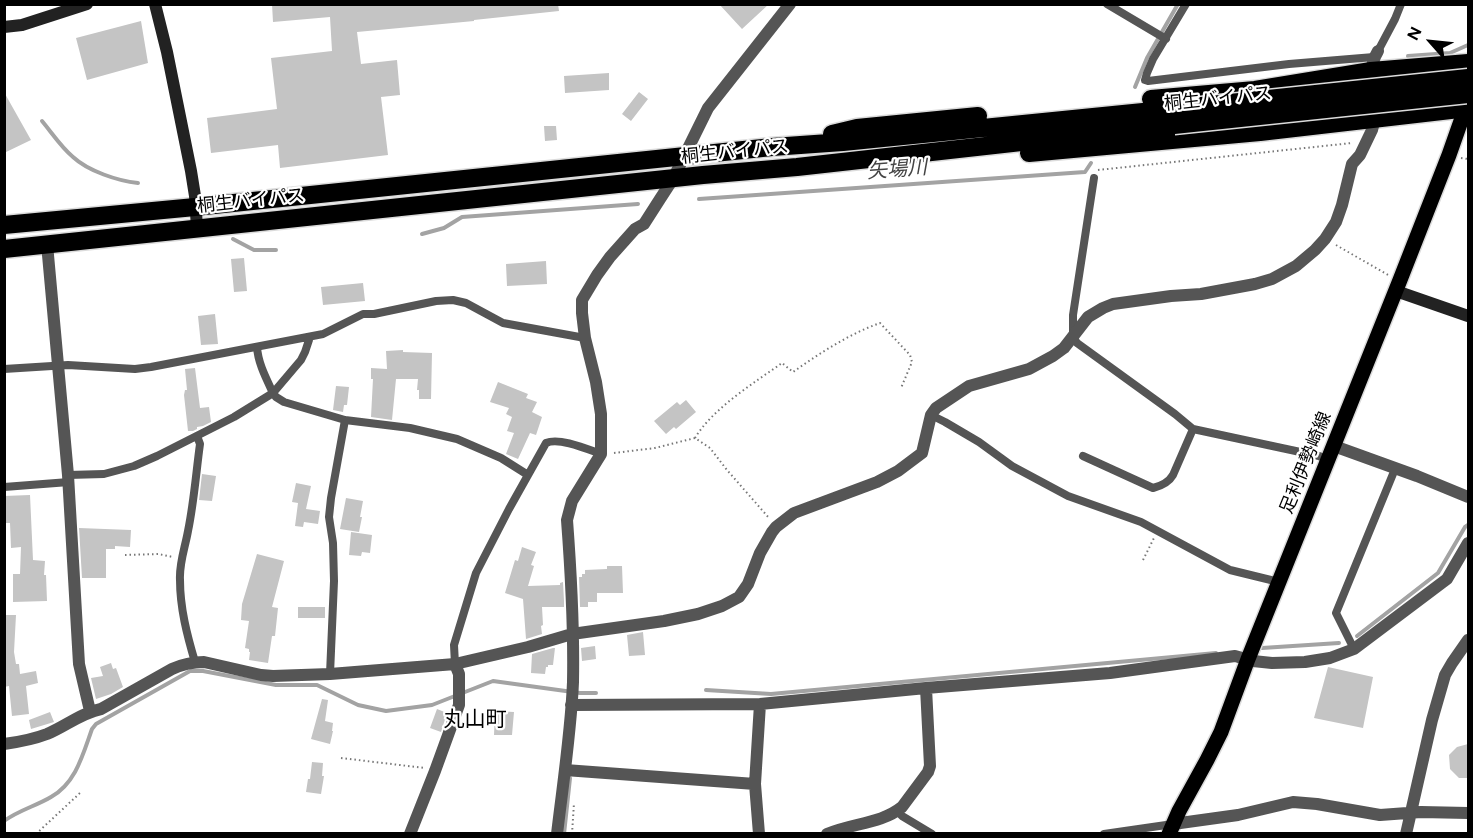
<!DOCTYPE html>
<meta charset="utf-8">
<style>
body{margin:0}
#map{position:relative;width:1473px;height:838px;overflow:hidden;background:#fff;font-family:Figtree,sans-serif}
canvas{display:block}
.frame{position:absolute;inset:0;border:6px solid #000;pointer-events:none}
.north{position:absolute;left:1401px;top:12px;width:60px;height:60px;-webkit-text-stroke:4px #fff;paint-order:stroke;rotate:297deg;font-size:16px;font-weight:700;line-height:24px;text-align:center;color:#000}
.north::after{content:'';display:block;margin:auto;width:21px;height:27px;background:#000;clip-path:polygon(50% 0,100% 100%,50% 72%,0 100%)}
</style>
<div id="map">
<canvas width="1473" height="838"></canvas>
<div class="frame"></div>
<div class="north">N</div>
</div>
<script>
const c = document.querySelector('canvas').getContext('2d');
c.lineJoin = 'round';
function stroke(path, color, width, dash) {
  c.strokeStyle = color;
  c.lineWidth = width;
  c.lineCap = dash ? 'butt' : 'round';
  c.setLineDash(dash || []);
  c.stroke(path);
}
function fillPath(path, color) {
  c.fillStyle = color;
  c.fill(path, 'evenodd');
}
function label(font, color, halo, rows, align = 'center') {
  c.font = font + ' Figtree,"Noto Sans JP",sans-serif';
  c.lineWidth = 4.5;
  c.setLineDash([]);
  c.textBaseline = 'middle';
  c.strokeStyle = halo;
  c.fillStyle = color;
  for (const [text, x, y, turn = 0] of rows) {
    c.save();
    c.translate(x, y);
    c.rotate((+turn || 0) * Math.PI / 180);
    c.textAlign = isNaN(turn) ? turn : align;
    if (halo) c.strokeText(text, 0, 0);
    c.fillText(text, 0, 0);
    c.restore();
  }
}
stroke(new Path2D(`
 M1408,56l42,-3 18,-8
 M1135,87l12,-29 31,-54
 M42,121c10,12 19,26 31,36 15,14 45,24 65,26
 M699,199l386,-27 6,-9
 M422,234l22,-6 18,-11 176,-13
 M233,239l21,11h22
 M1357,636l81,-63 27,-46 3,-2
 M1262,648l77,-5
 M706,690l65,4 445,-41
 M4,821c15,-11 32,-15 47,-24 25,-14 32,-43 41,-68l4,-5 94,-53h13l73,14h41l41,20 28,6 46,-6 61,-24 87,12h16
 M564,834l6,-56`), '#a3a3a3', 4);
fillPath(new Path2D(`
 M272,4h286l1,7 -85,9v1l-117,11 4,32 36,-4 3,35 -19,2 7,58 -108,13 -2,-23 -67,8 -4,-35 70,-9 -6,-51 61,-7 -2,-34 -57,5z
 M719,4h50l-27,25z
 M141,21l7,42 -61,17 -11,-42z
 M609,73v17l-44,3 -1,-17z
 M4,92l27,48 -27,13z
 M639,92l9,7 -17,22 -9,-7z
 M544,126h12l1,14 -12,1z
 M244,258l3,33 -13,1 -3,-33z
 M546,261l1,23 -40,2 -1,-22z
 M363,283l2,18 -42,4 -2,-18z
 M215,314l3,30 -17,1 -3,-29z
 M403,350v2l29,1 -1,46h-12v-9h-2l1,-11h-22l-4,41 -21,-3 2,-38h-2v-11l16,1 -1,-18z
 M195,368l5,40 9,-1 2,15 -8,4 -6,1v2l-4,2h-5l-4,-36 1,-5h2l-2,-21z
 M498,382l30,12 -2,4 11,4 -5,10 10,5 -6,18 -6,-2 -12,26 -12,-5 8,-21 -7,-2 5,-14 -6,-3 3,-6 -19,-6z
 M336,386l13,1 -2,18h-3l-1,7 -10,-2z
 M686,400l10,12 -20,17 -2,-2 -8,7 -12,-13 23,-19 3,3z
 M202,474l14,2 -4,25 -13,-1z
 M296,483l15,3 -5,23 14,2 -2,13 -14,-2 -1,5 -8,-1 3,-23 -6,-1z
 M30,495l3,65 12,1 -1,14h2l1,26 -34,1v-28h7l1,-27 -10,1 -1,-25h-6v-27z
 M346,498l17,3 -3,16h2l-3,15 -19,-3z
 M79,528l52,2 -1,17 -15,-1v3h-9v29h-24z
 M351,532l21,3 -2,18 -8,-1 -1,4 -12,-1z
 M522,547l14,5 -5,13 3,1 -6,20 32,-1v-2l3,-1 1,19v6h-22l1,18 -2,1 1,8 -16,5 -3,-40 -18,-6 10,-33 3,1z
 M257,554l27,7 -12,46 6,1 -3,28h-3l-4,27 -19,-3 1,-8h-1v-3l-4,-1 4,-27 -8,-1 1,-16z
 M607,566h15l1,27h-26v9h-9v5h-8l-1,-30h3v-3h3v-4l22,-1z
 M298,607h27v11h-27z
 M4,615h12l-2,37 2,12h3l1,10 16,-3 2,12 -12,3 3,28 -17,2 -3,-30 -5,1z
 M643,632l2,23 -16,1 -2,-21z
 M595,646l1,13 -14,2 -1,-13z
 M553,648h2l-2,17h-5v2h-2l-1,7 -14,-1 1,-19z
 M111,663l2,6 3,-1 7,19 -12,7 -15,5 -5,-21 12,-2 -3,-9z
 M1328,667l45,10 -10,51 -49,-10z
 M322,699l6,1 -3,21 8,2 -1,8h1l-3,13 -19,-5z
 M437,709l10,4 -6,19 -11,-4z
 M495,711l19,1 -2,23h-18z
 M50,712l4,10 -23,7 -2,-9z
 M1468,744v34h-9l-9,-9 -1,-14 8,-8z
 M312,762l11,1 -1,13h2l-3,18 -15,-2 2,-13h2z`), '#c4c4c4');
const primary = new Path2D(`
 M1169,834l10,-23 28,-51 14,-28 27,-73 152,-379 49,-125 19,-54`);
const highway = new Path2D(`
 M1151,99l104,-9 116,-19 97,-8
 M832,134l25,-6 121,-12
 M1029,153l231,-21 208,-24
 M4,225l191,-18 577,-60 71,-5 330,-33
 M4,249l699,-74 94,-8 377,-42`);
stroke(primary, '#dbdbdb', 18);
stroke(highway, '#dbdbdb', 21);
stroke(new Path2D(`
 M1461,158l7,1
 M1098,170l254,-27
 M1336,245l52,30
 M695,438c18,-30 59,-55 87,-75l11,9c27,-19 56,-38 87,-49l30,32 2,7 -11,26
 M614,453l41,-5 40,-10 15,10 17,22 42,48
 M125,555l33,-1 15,3
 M1143,560l11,-22
 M341,758l84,10
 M36,834l44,-41
 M572,834l2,-31`), '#777', 2, [1.5, 3]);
stroke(new Path2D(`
 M1107,4l59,35
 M1186,4l-33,55 -6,14 -2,7 3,1 141,-17 85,-7
 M1378,51l17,-32 6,-15
 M1094,178l-21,137v22l4,6 98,71 18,15 126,27 10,4
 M257,347c1,16 9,31 16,46l3,4 8,5 61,18 65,8 47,11 44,19 27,17
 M4,369l64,-4 67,4 16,-2 172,-33 40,-20h11l62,-13 17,-1 13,3 37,20 82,15
 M931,415l14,7 34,20 33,24 56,30 73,26 89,48 49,12
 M1083,456l70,32c8,-2 16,-6 20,-13l20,-46
 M68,475l36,-1 30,-8 23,-10 77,-39 39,-24 28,-33 4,-8 5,-15
 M4,487l65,-5
 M1354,649l-18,-36 59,-144
 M195,662c-8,-27 -15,-54 -15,-82 -1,-17 5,-32 8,-49 6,-29 8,-58 12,-87l-3,-8
 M455,664l-1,-19 22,-72 33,-64 37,-66c13,-6 41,6 55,11
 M330,674l4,-93 -1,-38 -4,-26 2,-19 14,-78
 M897,811l5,5 30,18
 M1104,834l69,-10`), '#555', 8);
stroke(new Path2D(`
 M1371,77c0,-10 2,-18 7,-26
 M47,244l21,231 11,189 11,47
 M1334,446l83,30 51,21
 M571,705l189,-1 166,-16 184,-15 125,-17 18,5 19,2 33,-1 25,-4 24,-9 93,-70 21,-36
 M4,744c15,-2 30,-5 43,-10 19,-8 34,-21 54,-25l71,-40c11,-5 20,-7 32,-7l57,13 12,1 57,-2 125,-10 73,-17 44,-13 92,-13 34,-7 24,-8 17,-9 9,-13 12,-31 12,-21 4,-5 18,-14 83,-31 21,-11 24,-18 9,-38 5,-7 33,-22 60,-17 24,-13 11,-8 24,-31 15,-9 10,-4 58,-8 30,-2 54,-10 17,-5 24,-13 19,-16 10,-11 11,-17 6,-17 10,-41 8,-9 12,-25 3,-12 -1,-6
 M565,770l190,14
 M1173,824l65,-9 55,-13 24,2 63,11 41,-3 47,1
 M410,834l25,-63 24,-66v-31l-4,-10
 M557,834c6,-51 14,-102 16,-152 1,-54 -2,-109 -6,-162l5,-19 29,-47v-40l-5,-32 -11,-44 -3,-25v-13l15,-25 13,-18 25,-28 9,-5 16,-25 13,-20 35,-71 82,-104
 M759,834l-4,-50 5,-80
 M827,834c25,-11 54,-10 75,-27l26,-35 2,-6 -4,-78
 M1406,834l26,-114 13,-45 7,-12 16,-23`), '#555', 12);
stroke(new Path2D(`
 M155,4l12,48 24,119 4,25 2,32
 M4,27l18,-2 65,-21
 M1396,291l72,25`), '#222', 12);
stroke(primary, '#000', 15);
stroke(highway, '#000', 18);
const highwayBridge = new Path2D(`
 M1173,109l295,-31
 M1174,125l294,-31`);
stroke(highwayBridge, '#dbdbdb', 21, []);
stroke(highwayBridge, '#000', 18);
label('18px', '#000', '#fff', [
 ["桐生バイパス",1218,99,-6],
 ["桐生バイパス",735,152,-6],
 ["桐生バイパス",251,201,-6],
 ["足利伊勢崎線",1306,463,-68]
]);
label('italic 20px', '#444', '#fff', [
 ["矢場川",897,170,-4]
]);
label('21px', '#000', '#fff', [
 ["丸山町",475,720]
]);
</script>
